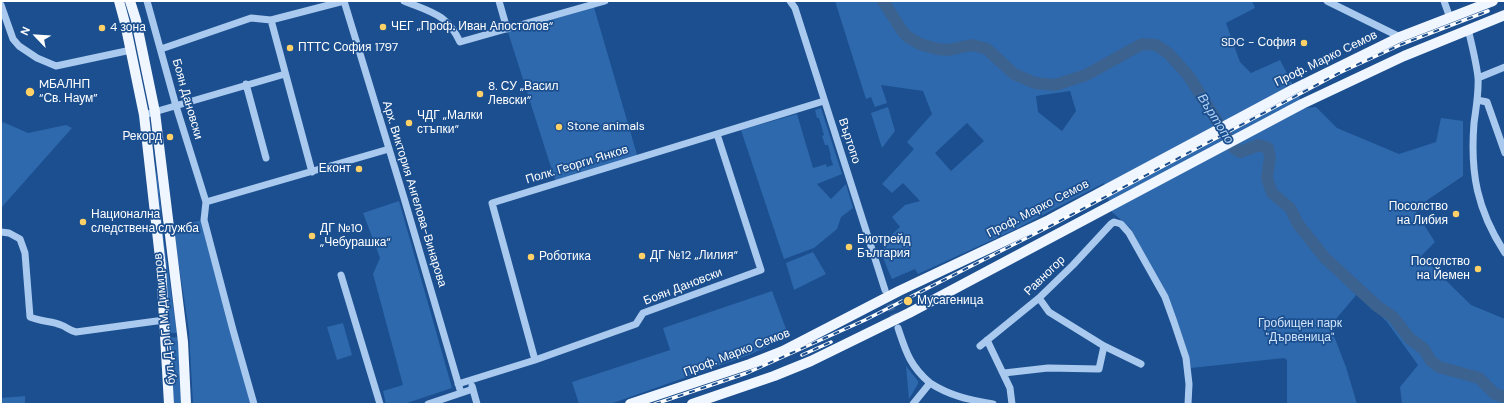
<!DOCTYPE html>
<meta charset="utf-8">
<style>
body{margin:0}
#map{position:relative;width:1506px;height:405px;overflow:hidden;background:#1b4f8f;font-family:"DM Sans",sans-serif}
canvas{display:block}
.frame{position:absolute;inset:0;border:2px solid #fff;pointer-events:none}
.north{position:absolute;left:16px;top:16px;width:40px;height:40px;-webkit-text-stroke:3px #1b4f8f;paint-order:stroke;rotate:295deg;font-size:11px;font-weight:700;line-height:16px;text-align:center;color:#fff}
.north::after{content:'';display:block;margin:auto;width:14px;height:18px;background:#fff;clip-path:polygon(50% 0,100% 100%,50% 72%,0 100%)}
</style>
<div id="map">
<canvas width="1506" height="405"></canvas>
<div class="frame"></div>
<div class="north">N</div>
</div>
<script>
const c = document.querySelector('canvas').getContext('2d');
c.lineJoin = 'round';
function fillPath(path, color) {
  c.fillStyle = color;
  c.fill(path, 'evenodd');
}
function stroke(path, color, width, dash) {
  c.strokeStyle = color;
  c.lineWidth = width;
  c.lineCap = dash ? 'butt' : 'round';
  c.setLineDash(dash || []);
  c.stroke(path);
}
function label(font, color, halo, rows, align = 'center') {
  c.font = font + ' "DM Sans",sans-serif';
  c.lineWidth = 3.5;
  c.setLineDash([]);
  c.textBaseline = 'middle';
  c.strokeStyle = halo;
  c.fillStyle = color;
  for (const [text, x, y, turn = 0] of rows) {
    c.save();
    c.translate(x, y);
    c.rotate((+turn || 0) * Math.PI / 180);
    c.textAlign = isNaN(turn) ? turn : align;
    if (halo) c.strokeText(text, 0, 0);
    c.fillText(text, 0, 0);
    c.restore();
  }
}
fillPath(new Path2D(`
 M835,1h417l3,7 -29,15 14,39 11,11 29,-13 25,48 11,-1 21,21 62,26 37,-12 5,-24 22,3v55l-49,33 21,33 -14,14 50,49 34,14v85h-103l-2,-17 18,-22 -31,-43 -29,-29 -28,33 16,41 11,37h-70v-44l-3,-2 -93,10 -5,-18 -20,-55 -35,-66 -19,-17 -8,-29 -88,46 -98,45 -3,-5 -23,10c-11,-26 -16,-31 8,-52l-8,-10 13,-12 15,-4 -17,-18 -11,10 -10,-9 32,-35 -7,-7 25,-28 -9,-23 -42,-6 6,18 -12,4 -4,-10 -5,2zM1070,91l6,20 -14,20 -24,-19 -2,-16zM967,123l17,18 -33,30 -16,-18z
 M593,4l45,154 -82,25 -49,-154z
 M888,107l7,24 -13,17 -11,-35z
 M821,108l21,66 -25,10 14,15 15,-15 7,24 -12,9 -4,12 -23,19 -30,11 -43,-129 56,-16 16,54 13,-4 1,3 6,-2 -3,-9h1l-3,-11h-3l-3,-9 2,-1 -5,-17h-2l-2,-8z
 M3,122l25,11 38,-8 6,3 -71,80v-82z
 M153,158l5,22 6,62 13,91h-10z
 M399,201l53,187 -48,16h-18l-3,-13 20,-6 -30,-111 7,-16 -17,-45z
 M204,220l50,184h-61l-4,-73 -16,-105z
 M813,252l13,22 -32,16 -8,-27z
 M772,291l17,46 -40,18 -139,49h-31l-7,-22 98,-32 -7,-22z
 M343,323l9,32 -15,5 -10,-33z
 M178,337l5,67h-9l-7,-66z
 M906,366l12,15v3l-9,15z
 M25,396v8h-24v-6z`), '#2e69ad');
stroke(new Path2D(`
 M883,1l20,31 5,5 12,7 17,5 11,1 24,-5 15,4 27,25 21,9 20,2 31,-10 56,-31 14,1 12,8 20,22 46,73 6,4 19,-7 9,3 2,9 -3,21 5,15 18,15 8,16 27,34 52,48 16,11 17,22 14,10 7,12 8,6 40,11 16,16 10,3`), '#3c6290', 12);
stroke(new Path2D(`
 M886,294l11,30`), '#3d69a0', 7, [7, 3.5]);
stroke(new Path2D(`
 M147,1l29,105 30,96 -2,18 29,110 21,74
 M344,1l60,197 57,195
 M404,1c27,11 43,13 56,41l145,-41
 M499,1l8,28
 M790,1l5,7 90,282
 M1327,1l73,36
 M1444,1l6,17
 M1,5l12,34 6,7 18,12 19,8 75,-16
 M271,20l41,152
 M1468,29c4,16 8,33 10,48 1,15 -2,31 -4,46 -4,50 3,87 31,130
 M161,49l90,-31 20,2 73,-19
 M1478,78l27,-11
 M246,84l20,74
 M1477,100l10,2 18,51
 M144,115l141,-41
 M206,202l183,-53
 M1,232l8,1 11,6 5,14 5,64c12,5 22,4 31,8 6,2 7,5 15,7l88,-12
 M341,275l39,129
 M1039,298l10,14 55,34 37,18
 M898,328c8,24 12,38 32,55
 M987,340l23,48 2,16
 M980,346l59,-48 34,-33 38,-41 3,-2 7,2 8,9 36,64 9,25 12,36 3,26 -1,20
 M535,360l-43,-157 332,-102
 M1004,373l44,-5 51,1 5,-23
 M458,384l77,-24 101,-36 7,-11 118,-43 -44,-136
 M472,386l5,18
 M428,404l45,-15
 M913,404l17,-21c20,13 40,17 63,21`), '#a9c9ee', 7);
stroke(new Path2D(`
 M119,1l6,22 19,92 17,152 8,137
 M130,1l6,19 19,92 28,230 3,62
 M630,404l120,-40 33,-13 116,-60 150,-71 245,-131 106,-52 93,-36
 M692,404l82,-28 37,-15 98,-48 393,-209 102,-48 101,-41`), '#f0f6ff', 10);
const rail = new Path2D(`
 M802,355l29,-13
 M655,404l92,-31 118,-53 187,-95 287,-152 63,-29 86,-33`);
stroke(rail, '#fff', 3.5);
stroke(rail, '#1b4f8f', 2, [6]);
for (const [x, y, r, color] of [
 [383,27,4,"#ffd166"],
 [102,28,4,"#ffd166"],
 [1304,43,4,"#ffd166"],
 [290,48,4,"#ffd166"],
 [30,92,5,"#ffd166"],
 [480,94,4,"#ffd166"],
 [409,123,4,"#ffd166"],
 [559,127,4,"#ffd166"],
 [170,137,4,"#ffd166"],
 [359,169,4,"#ffd166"],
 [1456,214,4,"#ffd166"],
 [83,222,4,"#ffd166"],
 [312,236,4,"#ffd166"],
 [849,247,4,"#ffd166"],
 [642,256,4,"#ffd166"],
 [531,257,4,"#ffd166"],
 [1478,269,4,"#ffd166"],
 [908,301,5,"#ffd166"]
]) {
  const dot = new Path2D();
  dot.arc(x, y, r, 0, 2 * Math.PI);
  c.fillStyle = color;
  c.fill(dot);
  stroke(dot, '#1b4f8f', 1.5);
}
label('12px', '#fff', '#1b4f8f', [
 ["ЧЕГ „Проф. Иван Апостолов“",391,27],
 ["4 зона",110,28],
 ["SDC - София",1296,43,"right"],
 ["ПТТС София 1797",298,48],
 ["MБАЛНП",39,85],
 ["“Св. Наум”",39,99],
 ["8. СУ „Васил",488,87],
 ["Левски“",488,101],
 ["ЧДГ „Малки",417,116],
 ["стъпки“",417,130],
 ["Stone animals",567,127],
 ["Рекорд",162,137,"right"],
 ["Еконт",351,169,"right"],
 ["Посолство",1448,207,"right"],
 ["на Либия",1448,221,"right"],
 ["Национална",91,215],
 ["следствена служба",91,229],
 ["ДГ №10",320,229],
 ["„Чебурашка“",320,243],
 ["Биотрейд",857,240],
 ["България",857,254],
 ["ДГ №12 „Лилия“",650,256],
 ["Роботика",539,257],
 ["Посолство",1470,262,"right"],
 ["на Йемен",1470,276,"right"],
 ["Мусагеница",917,301]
], 'left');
label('12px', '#fff', '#1b4f8f', [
 ["Проф. Марко Семов",1326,59,-26],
 ["Боян Дановски",187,99,74],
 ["Въртопо",849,141,72],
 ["Полк. Георги Янков",577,165,-17],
 ["Арх. Виктория Ангелова-Винарова",414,194,73],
 ["Проф. Марко Семов",1038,209,-27],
 ["Равногор",1045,276,-44],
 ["Боян Дановски",683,287,-21],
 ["бул. Д-р Г. М. Димитров",165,319,-96],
 ["Проф. Марко Семов",737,353,-21]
]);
label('12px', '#cfe3fa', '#1b4f8f', [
 ["Гробищен парк",1300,324],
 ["\"Дървеница\"",1300,338]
]);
label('italic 13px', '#b5d3f5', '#1b4f8f', [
 ["Въртопо",1215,119,58]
]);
</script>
